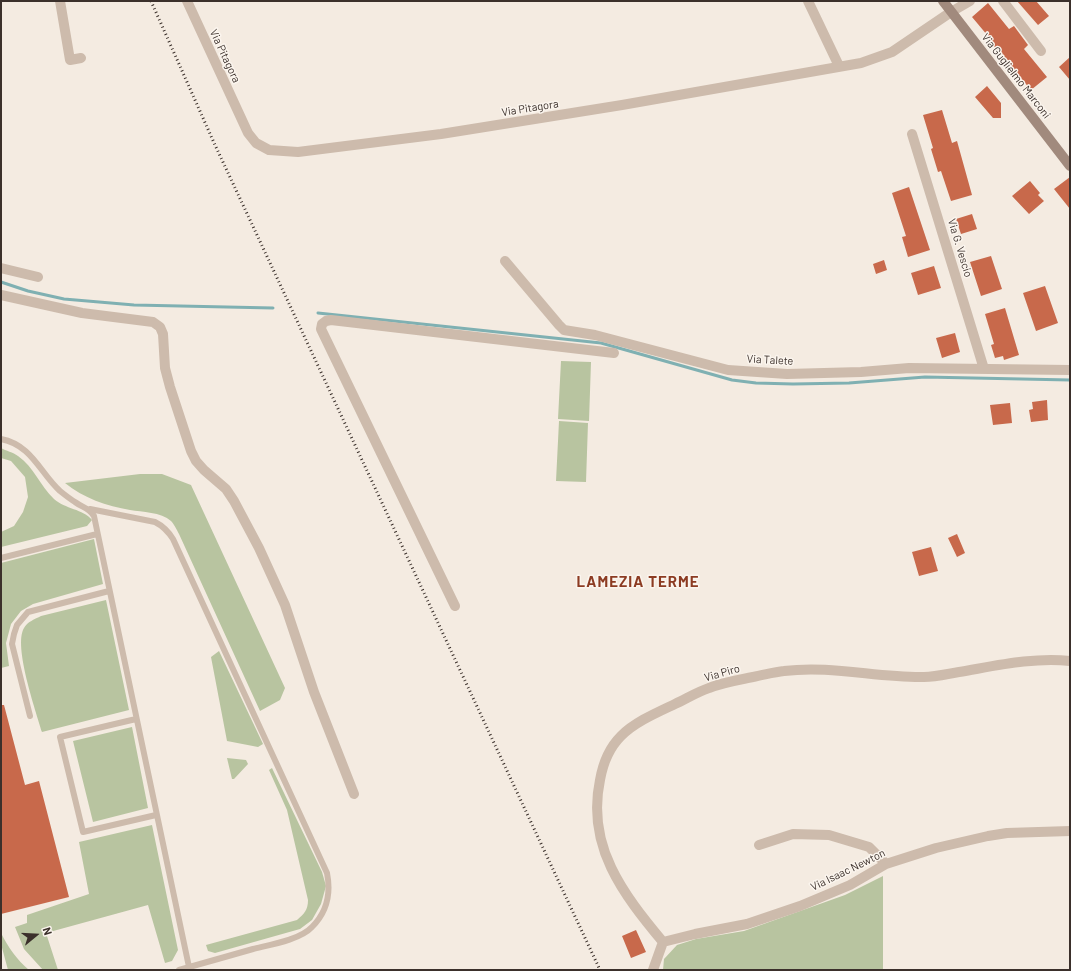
<!DOCTYPE html>
<style>
body{margin:0}
#map{position:relative;width:1071px;height:971px;overflow:hidden;background:#f4ebe1;font-family:Barlow,sans-serif}
canvas{display:block}
.frame{position:absolute;inset:0;border:2px solid #3b302b;pointer-events:none}
.north{position:absolute;left:16px;top:915px;width:40px;height:40px;-webkit-text-stroke:3px #fbf5ee;paint-order:stroke;rotate:72deg;font-size:11px;font-weight:700;line-height:16px;text-align:center;color:#3b302b}
.north::after{content:'';display:block;margin:auto;width:14px;height:18px;background:#3b302b;clip-path:polygon(50% 0,100% 100%,50% 72%,0 100%)}
</style>
<div id="map">
<canvas width="1071" height="971"></canvas>
<div class="frame"></div>
<div class="north">N</div>
</div>
<script>
const c = document.querySelector('canvas').getContext('2d');
c.lineJoin = 'round';
function fillPath(path, color) {
  c.fillStyle = color;
  c.fill(path, 'evenodd');
}
function stroke(path, color, width, dash) {
  c.strokeStyle = color;
  c.lineWidth = width;
  c.lineCap = dash ? 'butt' : 'round';
  c.setLineDash(dash || []);
  c.stroke(path);
}
function label(font, color, halo, rows, align = 'center') {
  c.font = font + ' Barlow,sans-serif';
  c.lineWidth = 3;
  c.setLineDash([]);
  c.textBaseline = 'middle';
  c.strokeStyle = halo;
  c.fillStyle = color;
  for (const [text, x, y, turn = 0] of rows) {
    c.save();
    c.translate(x, y);
    c.rotate((+turn || 0) * Math.PI / 180);
    c.textAlign = isNaN(turn) ? turn : align;
    if (halo) c.strokeText(text, 0, 0);
    c.fillText(text, 0, 0);
    c.restore();
  }
}
fillPath(new Path2D(`
 M561,361l30,1 -2,59 -31,-2z
 M559,421l29,2 -2,59 -30,-1z
 M1,448c5,3 12,4 17,8 16,11 22,30 36,43 11,10 29,10 38,21l-5,6 -86,21v-15l13,-6 9,-14 5,-15 -3,-20 -14,-16 -10,-3z
 M140,474h22l29,11 94,203 -5,12 -20,11 -81,-177c-2,-4 -5,-10 -8,-13 -10,-9 -29,-9 -41,-11 -23,-4 -47,-12 -65,-27z
 M94,539l9,45 -70,20 -12,7 -10,13 -5,19 3,23 -8,2v-105z
 M106,600l23,110 -87,22c-6,-21 -29,-86 -18,-104 3,-6 11,-9 17,-12z
 M219,651l44,93 -5,3 -31,-6 -16,-84z
 M132,727l16,81 -55,14 -20,-81z
 M227,758l19,2 2,4 -14,15h-2z
 M272,768l50,104 4,14 -5,18 -9,16 -12,9 -85,24 -7,-2 -2,-6 91,-25c7,-6 11,-10 11,-20l-21,-90 -18,-40z
 M152,825l26,125 -6,11 -7,2 -17,-58 -102,28 12,37h-15l-19,-21 -9,-22 12,-4v-8l62,-21 -10,-52z
 M883,876v94h-220l1,-11 13,-14 19,-6 48,-8 101,-36z
 M1,933c7,14 16,27 28,37h-21l-7,-26z`), '#b8c4a0');
stroke(new Path2D(`
 M1,282l27,9 36,8 70,6 139,3
 M318,313l283,30 131,37 24,3 37,1 56,-1 76,-6 145,3`), '#7fb0b2', 3);
fillPath(new Path2D(`
 M1017,1h19l13,15 -11,9z
 M988,3l21,26 5,-3 14,19 -4,4 23,28 -16,13 -39,-46 1,-2 -21,-25z
 M1070,57v23l-11,-13z
 M987,86l14,17v15h-8l-18,-21z
 M942,110l10,33 5,-2 15,54 -21,6 -10,-30 -3,1 -7,-23 2,-1 -10,-33z
 M1070,177v32l-16,-20z
 M1030,181l10,12 -2,2 6,6 -15,13 -17,-18z
 M909,187l21,63 -22,7 -6,-20 4,-1 -14,-43z
 M972,214l5,15 -16,5 -5,-15z
 M991,256l11,33 -21,7 -11,-34z
 M884,260l3,10 -11,4 -3,-10z
 M934,266l7,22 -23,7 -7,-22z
 M1045,286l13,37 -22,8 -13,-38z
 M1005,308l14,47 -15,5 -1,-4 -8,2 -4,-13 3,-1 -9,-30z
 M955,333l5,19 -18,6 -6,-20z
 M1047,400l1,20 -17,2 -2,-12 4,-1 -1,-7z
 M1010,403l2,20 -19,2 -3,-20z
 M957,534l8,19 -8,4 -9,-19z
 M931,547l7,24 -19,5 -7,-24z
 M1,705h3l21,80 14,-4 30,116 -68,17z
 M636,930l10,22 -15,6 -9,-22z`), '#c8694b');
stroke(new Path2D(`
 M1,439c31,6 39,34 59,52 5,4 10,8 15,11 8,6 13,5 19,14l95,451
 M90,509l65,13c8,4 13,9 18,17l154,334c4,20 0,39 -15,54 -12,13 -43,18 -59,22 -25,7 -49,14 -74,21
 M1,558l96,-24
 M30,716l-18,-72 2,-10 3,-9 11,-13 81,-21
 M136,719l-76,18 23,95 73,-17`), '#cdbbac', 6);
stroke(new Path2D(`
 M60,1l10,59 11,-2
 M187,1l61,132 8,10 13,7 29,2 143,-18 181,-29 239,-42 31,-11 59,-40 19,-11
 M808,1l31,65
 M1003,1l38,50
 M912,134l72,235
 M505,261l54,64 5,5 6,1 25,4 133,35 59,4 74,-2 48,-4 161,2
 M1,268l37,9
 M1,295l81,18 71,9 7,5 3,7 2,34 5,19 21,64 5,10 8,9 22,19 8,12 25,47 26,57 29,87 40,102
 M455,606l-120,-248 -14,-29 1,-5 4,-3 5,-1 283,33
 M759,845l34,-11 36,1 40,12 17,17
 M663,942c-40,-48 -77,-96 -63,-162 3,-17 9,-32 21,-44 14,-14 35,-23 54,-32 11,-5 22,-12 34,-16 15,-6 30,-8 44,-11 11,-2 21,-5 31,-6 47,-6 94,7 140,6 12,0 23,-3 35,-5 36,-6 74,-15 111,-11
 M663,942l32,-8 52,-10 53,-18 50,-21 36,-21 50,-16 52,-12 19,-3 63,-2
 M653,970l10,-28`), '#cdbbac', 10);
stroke(new Path2D(`
 M943,1l127,165`), '#a18a7d', 10);
stroke(new Path2D(`
 M151,1l64,144 385,825`), '#3b302b', 3, [1, 3]);
label('11px', '#3b302b', '#fbf5ee', [
 ["Via Pitagora",225,56,65],
 ["Via Guglielmo Marconi",1016,76,52],
 ["Via Pitagora",530,108,-9],
 ["Via G. Vescio",960,248,73],
 ["Via Talete",770,360,3],
 ["Via Piro",722,673,-16],
 ["Via Isaac Newton",848,870,-26]
]);
c.letterSpacing = '1px';
label('bold 15px', '#8c3b22', '#fbf5ee', [
 ["LAMEZIA TERME",638,582]
]);
c.letterSpacing = '0px';
</script>
